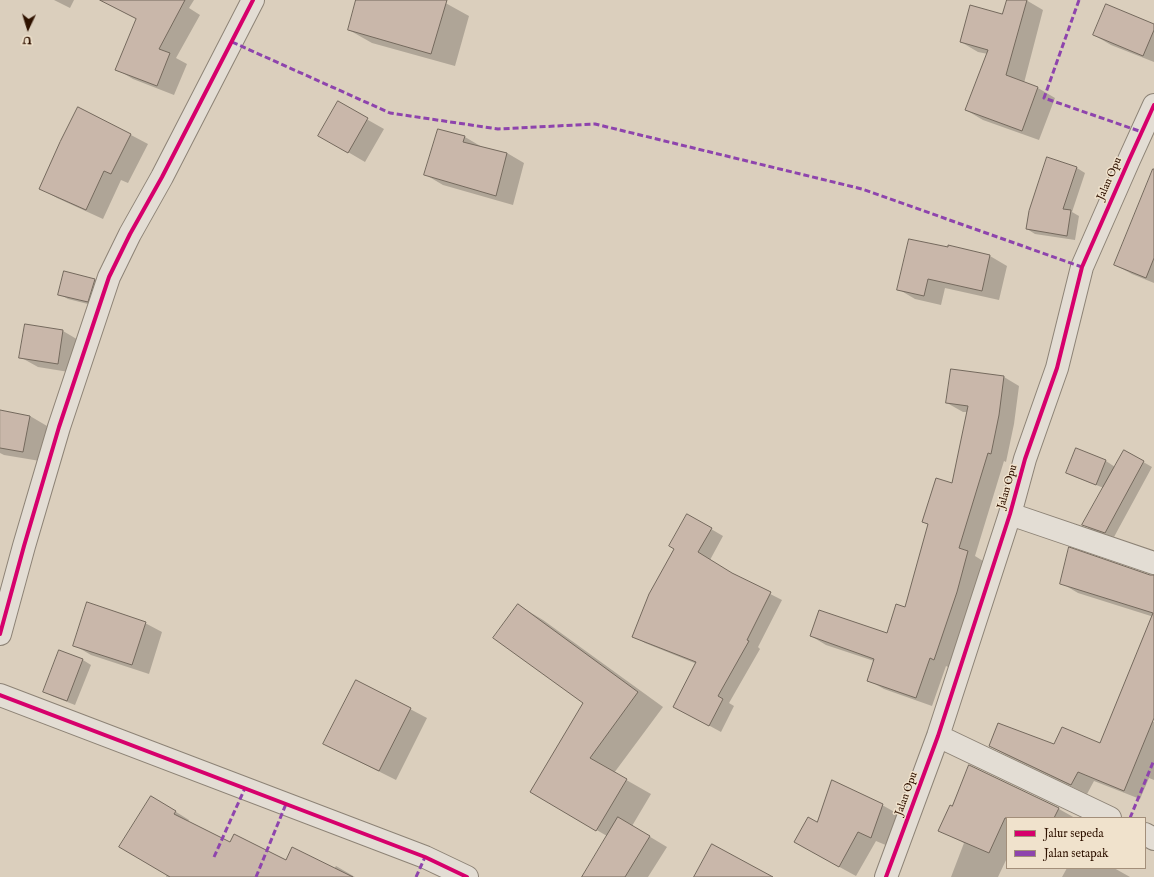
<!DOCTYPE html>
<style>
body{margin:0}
#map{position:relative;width:1154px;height:877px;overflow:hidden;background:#dbcfbd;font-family:"IM FELL English",serif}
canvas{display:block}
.legend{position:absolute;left:1006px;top:817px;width:140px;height:52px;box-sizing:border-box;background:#f0e2cc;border:1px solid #a38f7a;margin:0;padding:5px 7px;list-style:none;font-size:12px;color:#2f1200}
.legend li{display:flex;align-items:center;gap:8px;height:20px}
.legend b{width:20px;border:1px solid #a38f7a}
.north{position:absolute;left:8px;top:8px;width:40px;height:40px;-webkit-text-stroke:3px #f0e2cc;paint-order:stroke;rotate:184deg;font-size:11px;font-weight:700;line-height:16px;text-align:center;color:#2f1200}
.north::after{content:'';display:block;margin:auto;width:14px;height:18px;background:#2f1200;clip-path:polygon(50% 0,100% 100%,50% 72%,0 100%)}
</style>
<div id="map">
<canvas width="1154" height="877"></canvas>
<ul class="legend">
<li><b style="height:5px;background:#d6006c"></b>Jalur sepeda</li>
<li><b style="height:5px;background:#8e44ad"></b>Jalan setapak</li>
</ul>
<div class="north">U</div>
</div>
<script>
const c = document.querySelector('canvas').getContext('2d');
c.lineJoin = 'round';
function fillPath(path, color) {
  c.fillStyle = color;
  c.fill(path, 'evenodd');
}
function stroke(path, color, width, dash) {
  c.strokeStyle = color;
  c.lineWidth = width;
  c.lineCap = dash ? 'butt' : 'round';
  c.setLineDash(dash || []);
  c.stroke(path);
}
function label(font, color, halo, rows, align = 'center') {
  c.font = font + ' "IM FELL English",serif';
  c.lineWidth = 3;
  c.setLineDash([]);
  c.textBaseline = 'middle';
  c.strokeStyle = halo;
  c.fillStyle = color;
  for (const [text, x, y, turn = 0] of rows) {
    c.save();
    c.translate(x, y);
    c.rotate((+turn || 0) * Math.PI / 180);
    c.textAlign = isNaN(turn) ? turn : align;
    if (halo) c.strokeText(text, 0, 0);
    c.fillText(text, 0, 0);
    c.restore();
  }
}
fillPath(new Path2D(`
 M54,0h20l-4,8z
 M139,0h55l-5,8 11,7 -24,43 11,6 -13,31 -41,-16 -17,-10 21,-50z
 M357,0h83l29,16 -14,50 -83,-23 -23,-13z
 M1009,0h17l17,10 -19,73 14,5 17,10 -16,42 -56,-20 -17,-10 22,-56 -10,-2 -17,-10 42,-27z
 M1154,25v37l-43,-17 -17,-10z
 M338,103l46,26 -19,33 -46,-27z
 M78,108l53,27 17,9 -20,39 -7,-3 -18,39 -46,-21 -17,-10z
 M465,137l17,10 25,6 17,10 -11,42 -70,-20 -17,-10z
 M1048,159l29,9 8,5 -13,39 7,4 -4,24 -40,-6 -8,-5z
 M1154,219v64l-22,-9 -17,-9z
 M990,256l17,10 -8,34 -54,-12 -4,17 -26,-6 -17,-10z
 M64,273l31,7 8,4 -7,22 -28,-7 -9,-5z
 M26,325l37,6 17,10 -5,32 -37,-6 -18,-10z
 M1004,377l15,9 -5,38 -8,38 -2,-1 -29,95 8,5 -33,107 -4,-2 -14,40 -48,-17 -16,-9 6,-19 -48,-16 -15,-9 76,-1 18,-26 24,-84 -6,-3 30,-38 15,-72h-5l-16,-9z
 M0,411l30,5 17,10 -7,35 -36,-6 -4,-2z
 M1076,450l30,11 9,6 9,-16 28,16 -38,70 -22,-7 -8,-5 20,-37 -29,-11 -8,-5z
 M687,515l36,21 -13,24 25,16 47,24 -24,47 2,2 -31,54 5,3 -13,26 -35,-19 11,-49 -52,-21 -12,-7 42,-87z
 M1154,577v40l-76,-24 -17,-10z
 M518,605l25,15 120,87 -49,66 37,21 -19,32 35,21 -19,30h-56l15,-41 -76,-44 53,-89z
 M145,623l17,9 -13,42 -58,-19 -17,-10z
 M60,651l23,9 8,5 -16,40 -23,-9 -8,-5z
 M1117,704l37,18v58l-5,-2 -9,21 -46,-18 -7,13 -81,-39 -16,-9 111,-1z
 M410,709l17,9 -31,62 -54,-27z
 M970,766l89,43 16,9h-68v40l-9,19h-47l13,-34 -25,-13 14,-23z
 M165,805l24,15 -1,2 42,22 56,17 48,8 2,-3 19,11h-189l1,-3z
 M882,805l18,10 -12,31 -12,-5 -20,35 -44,-24 5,-28z
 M1067,868h47l16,9h-68z`), '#0003');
const building = new Path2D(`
 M100,0h85l-26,49 11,4 -13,33 -42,-16 21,-51z
 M356,0h91l-16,54 -83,-24z
 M1007,0h20l-21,75 32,12 -16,44 -57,-21 23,-60 -28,-8 10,-37 32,9z
 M1106,4l48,20v6l-11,26 -50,-21z
 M338,101l30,17 -20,35 -30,-17z
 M78,107l53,27 -20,40 -7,-3 -18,39 -47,-21 21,-47z
 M438,129l27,7 -2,6 44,11 -11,43 -72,-21z
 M1047,157l30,10 -14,42 8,1 -4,26 -41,-7 3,-18z
 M1153,169h1v89l-8,20 -32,-13z
 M909,239l39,8v-2l42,10 -8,36 -54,-12 -4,17 -27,-6z
 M64,271l31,8 -7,23 -30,-7z
 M25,324l38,6 -5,34 -39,-6z
 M951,369l53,7 -5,39 -8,39 -3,-1 -29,95 9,3 -11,41 -23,68 -4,-2 -14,40 -49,-17 7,-22 -64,-23 9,-26 68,23 9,-29 9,3 23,-83 -6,-2 14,-44 16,5 16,-77 -22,-3z
 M0,410l30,6 -7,36 -23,-4z
 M1076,448l30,12 -10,25 -30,-12z
 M1124,450l20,11 -39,72 -23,-8z
 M687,514l25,14 -14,24 34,21 39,19 -24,48 2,1 -31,55 5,3 -14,27 -36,-19 23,-45 -64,-25 17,-43 25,-45 -5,-3z
 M1069,547l81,28h4v143l-30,73 -46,-19 -7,13 -82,-39 9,-23 56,21 8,-17 38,16 53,-130 -93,-29z
 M87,602l59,20 -14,43 -59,-19z
 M518,604l120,88 -48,66 37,21 -31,52 -66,-39 53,-89 -90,-65z
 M59,650l24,9 -16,42 -24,-9z
 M356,680l55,28 -32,63 -56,-27z
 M969,765l90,43 -5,10h-49l-16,35 -51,-22 12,-26 2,1z
 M832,780l51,24 -12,34 -13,-6 -19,35 -45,-25 14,-25 9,5z
 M151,796l25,15 -2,3 56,28 4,-8 52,26 6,-13 61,30h-183l-51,-30z
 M618,817l32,19 -25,41h-43z
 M712,844l61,33h-79z`);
fillPath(building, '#c9b7aa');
stroke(building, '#74695d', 1);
const street = new Path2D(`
 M1010,514l144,49
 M0,634l24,-88 35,-119 50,-150 21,-43 32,-57 91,-177
 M0,695l425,162 42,20
 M938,736l172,82
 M1145,834l9,5
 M886,877l52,-141 72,-222 15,-55 32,-91 25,-101 47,-107 25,-55`);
stroke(street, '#8d8376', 24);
stroke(street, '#e3ddd4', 22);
stroke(new Path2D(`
 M1079,0l-35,98 98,34
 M232,42l158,71 108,16 97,-5 267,65 220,78
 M1130,818l24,-58
 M214,857l31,-69
 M256,877l30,-73
 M416,877l9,-20`), '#8e44ad', 3, [6, 3]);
stroke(new Path2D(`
 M0,634l24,-88 35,-119 50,-150 21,-43 32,-57 91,-177
 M0,695l425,162 42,20
 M886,877l52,-141 72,-222 15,-55 32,-91 25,-101 47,-107 25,-55`), '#d6006c', 4);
label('11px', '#2f1200', '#f0e2cc', [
 ["Jalan Opu",1110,179,-66],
 ["Jalan Opu",1008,487,-74],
 ["Jalan Opu",907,794,-70]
]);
</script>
